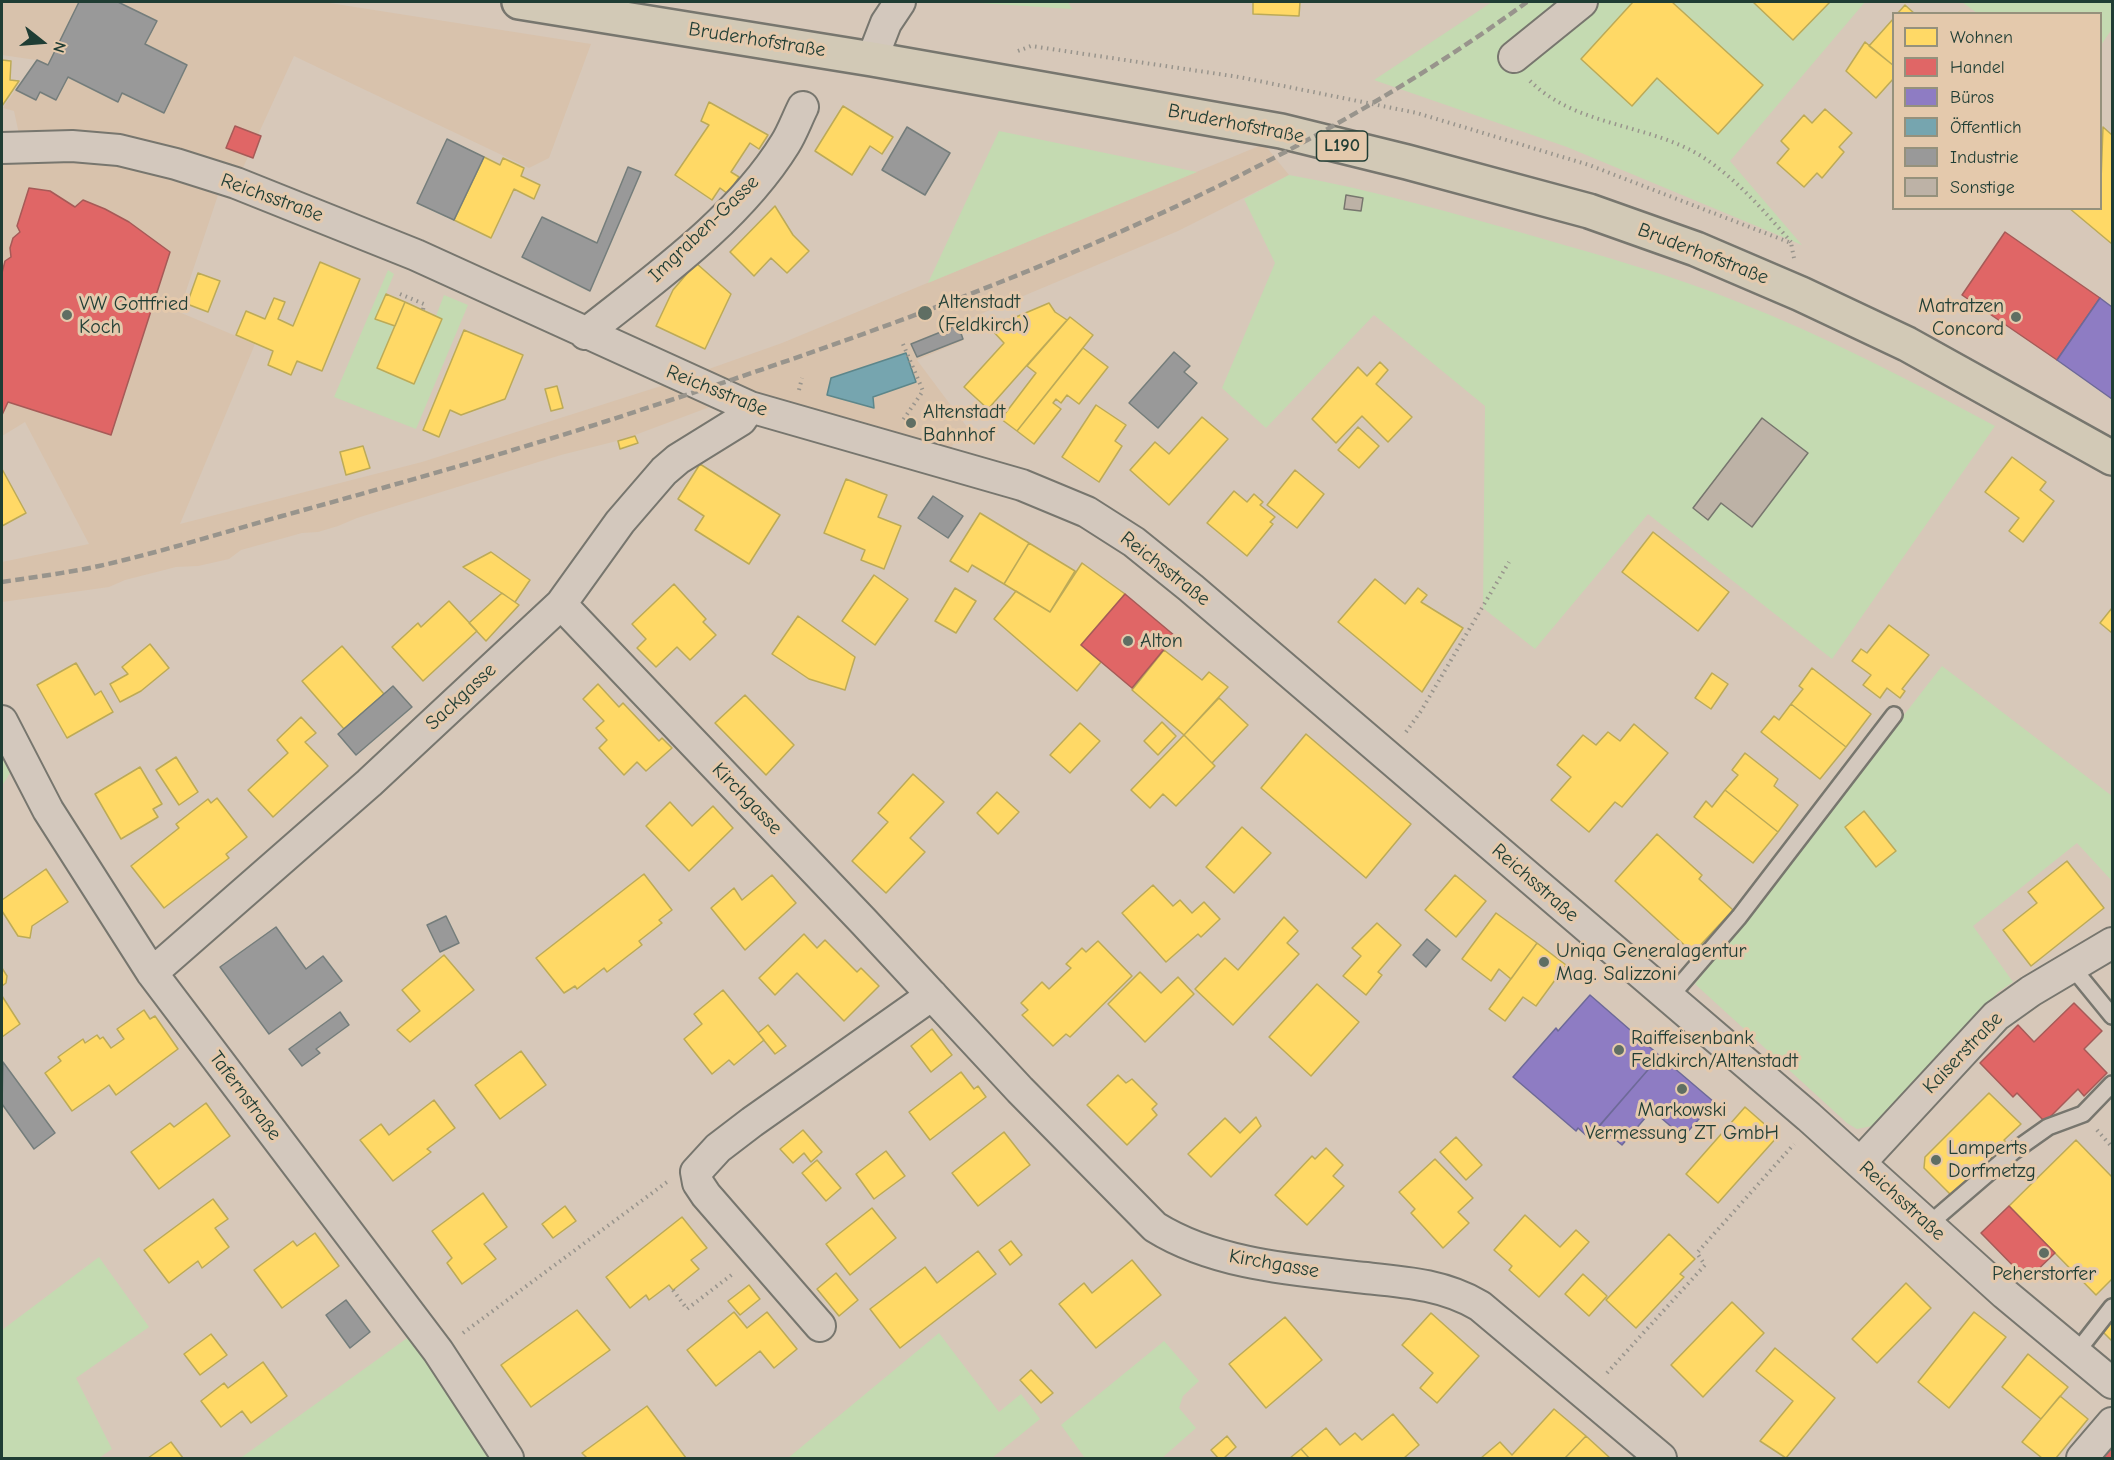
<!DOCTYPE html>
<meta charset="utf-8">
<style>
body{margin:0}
#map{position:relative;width:2114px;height:1460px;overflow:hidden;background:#d7c8b9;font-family:"Comic Neue",sans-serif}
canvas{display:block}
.frame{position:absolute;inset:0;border:3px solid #1f3d34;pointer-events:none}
.legend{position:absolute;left:1892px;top:12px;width:210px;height:198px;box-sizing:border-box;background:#e4c9ac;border:2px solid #95917c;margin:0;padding:8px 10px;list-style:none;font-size:18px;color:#1f3d34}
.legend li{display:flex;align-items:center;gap:12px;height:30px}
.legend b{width:30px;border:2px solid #95917c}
.north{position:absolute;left:12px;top:12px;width:60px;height:60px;-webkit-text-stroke:4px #e4c9ac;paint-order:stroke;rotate:107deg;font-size:16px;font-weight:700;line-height:24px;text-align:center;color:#1f3d34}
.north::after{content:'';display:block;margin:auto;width:21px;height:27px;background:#1f3d34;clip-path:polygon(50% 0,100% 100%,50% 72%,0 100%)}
</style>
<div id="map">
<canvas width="2114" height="1460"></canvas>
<div class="frame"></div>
<ul class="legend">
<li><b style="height:16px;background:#ffd966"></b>Wohnen</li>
<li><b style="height:16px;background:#e06666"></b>Handel</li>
<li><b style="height:16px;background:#8e7cc3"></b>Büros</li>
<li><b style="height:16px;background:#76a5af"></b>Öffentlich</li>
<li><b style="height:16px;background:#999"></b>Industrie</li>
<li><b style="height:16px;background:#bdb2a6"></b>Sonstige</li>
</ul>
<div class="north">N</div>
</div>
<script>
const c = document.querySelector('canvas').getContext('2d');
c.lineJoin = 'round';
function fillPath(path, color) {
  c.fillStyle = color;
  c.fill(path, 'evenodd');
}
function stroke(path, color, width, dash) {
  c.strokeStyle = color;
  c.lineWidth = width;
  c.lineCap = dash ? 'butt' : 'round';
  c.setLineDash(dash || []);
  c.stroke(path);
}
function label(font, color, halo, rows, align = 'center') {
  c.font = font + ' "Comic Neue",sans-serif';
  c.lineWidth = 6;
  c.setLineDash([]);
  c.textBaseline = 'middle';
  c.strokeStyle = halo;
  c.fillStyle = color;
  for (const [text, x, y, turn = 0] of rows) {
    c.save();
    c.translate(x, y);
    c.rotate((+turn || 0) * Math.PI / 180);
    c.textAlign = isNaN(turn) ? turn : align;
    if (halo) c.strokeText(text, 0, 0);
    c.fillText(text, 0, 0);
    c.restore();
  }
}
fillPath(new Path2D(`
 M2,2h321l268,42 -42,114 -20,10 -235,-112 -58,127 -13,-3 -44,132 76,32 -75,180 242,-62 239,-76 121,-43 482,-199 25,31 -111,56 -219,92 5,17 -47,20 50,67 -26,33 -210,-61 -96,36 3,8 -18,6 -3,-8 -56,14 -204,63 -19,8 -20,6 -16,1 -61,17 -12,9 -31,7 -22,1 -51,13 -16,7 -107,15v-40l87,-18 -64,-122 -23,14v-278l22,-1 -10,-46 -11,-3 33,-48 -34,-5z`), '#d8c2ac');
fillPath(new Path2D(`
 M963,2h105l4,7z
 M1492,2h373l-135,159 72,84 -235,-98 -193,-67z
 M1962,2h150v27l-11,16 -1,-31 -123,-1z
 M999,131l198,41 -269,111z
 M1289,175c85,15 168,39 251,63 66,19 134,38 198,64 89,35 173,79 257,124l-163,233 -184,-145 -113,135 -52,-41 2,-202 -111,-91 -108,113 -44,-40 53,-125 -31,-64z
 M388,270l6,4 -18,44 19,8 -18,42 37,15 28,-64 -6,-3 8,-21 24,10 -52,124 -82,-32z
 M1942,666l170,130v85l-35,-38 -104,83 40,56 -15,10 -121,133 -20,4 -10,-6 -152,-139z
 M2,751l8,22 -8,13z
 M99,1257l50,70 -73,51 36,71 -13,9h-97v-128z
 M939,1333l60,79 22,-18 19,25 -48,39h-204z
 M410,1336l84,122h-251l-1,-1z
 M1164,1341l35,40 -16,15 -4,12 17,20 -34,30h-77l-24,-33z`), '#c4dab1');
const homes = new Path2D(`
 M1253,2h47l-1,14 -46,-2z
 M1633,2h39l91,83 -45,49 -61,-56 -25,28 -51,-47z
 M1753,2h77l-37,38z
 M1905,5l10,9h-18z
 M1894,18v48l-25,-20z
 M1865,42l29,24v12l-18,20 -30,-27z
 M2,60l9,1 -1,19 9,1 -17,25z
 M709,102l59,33 -9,14 -9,-6 -19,29 8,5 -11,17 -8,-6 -8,12 -37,-25 34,-50 -8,-4z
 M843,106l50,31 -11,17 -12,-8 -18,29 -37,-24z
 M1825,109l27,24 -13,14 5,5 -22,26 -5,-5 -13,14 -27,-24 12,-14 -8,-8 23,-26 8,8z
 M2103,127l9,8v109l-43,-36h31z
 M484,157l16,8 3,-7 21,10 -3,8 19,9 -6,14 -20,-10 -23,49 -37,-18z
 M775,206l18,29 16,16 -22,22 -16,-15 -17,18 -24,-24z
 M320,262l40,17 -38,92 -25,-10 -6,14 -23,-10 5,-14 -37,-16 10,-24 19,8 9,-21 11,4 -7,17 15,7z
 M696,263l35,31 -26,55 -49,-23 17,-36z
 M198,273l22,8 -12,31 -21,-8z
 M386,294l19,8 -10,24 -20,-7z
 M405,302l37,17 -28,65 -37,-16z
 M1049,303l6,9 12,8 -79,89 -24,-22 40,-44 -14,-15z
 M1070,317l23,18 -76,96 -16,-12 35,-46 -9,-7z
 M464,330l59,25 -18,44 -44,16 -11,-5 -11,27 -16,-7z
 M1083,348l25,19 -29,37 -12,-9 -6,8 -5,-4 -3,4 8,6 -27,35 -17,-13z
 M1380,362l8,8 -12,14 36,33 -24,25 -26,-26 -26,27 -24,-24 46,-52 9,9z
 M557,386l6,22 -12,3 -6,-22z
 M1096,405l30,20 -11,16 7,5 -23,36 -37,-25z
 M1202,417l26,22 -59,66 -39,-35 25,-28 14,12z
 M1358,427l21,19 -20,22 -21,-18z
 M635,436l3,7 -18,6 -2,-8z
 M363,446l7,22 -24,7 -6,-23z
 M2012,457l34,25 -6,8 14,11 -31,41 -14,-11 10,-13 -34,-26z
 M700,464l80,51 -31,49 -54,-34 9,-14 -26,-17z
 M2,469l24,44 -24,13z
 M1295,470l29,24 -27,34 -30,-23z
 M846,479l41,16 -9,22 23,9 -17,43 -23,-9 4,-10 -41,-17z
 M1234,491l13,11 7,-8 9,8 -3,3 15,12 -5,5 3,2 -26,32 -40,-33z
 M980,513l49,30 -25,41 -32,-19 -4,7 -18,-11z
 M1653,532l76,60 -31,39 -76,-59z
 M1029,543l46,28 -25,41 -46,-28z
 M491,552l39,28 -15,22 -52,-35z
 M1082,563l43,31 -44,51 20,17 -24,29 -83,-72 22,-28 34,21z
 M874,575l34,24 -33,46 -33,-24z
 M1375,579l30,25 13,-16 9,7 -6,7 42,26 -41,64 -84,-70z
 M674,584l32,35 -3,3 13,13 -26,25 -13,-13 -21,20 -19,-19 9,-9 -14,-15z
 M955,588l21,13 -20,32 -21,-12z
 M502,593l17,12 -33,36 -17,-18z
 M449,601l28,30 -54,50 -31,-34 26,-24 3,4z
 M2112,608v25l-12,-10z
 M798,616l57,41 -10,33 -36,-11 -37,-25z
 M1889,625l40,30 -27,34 3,2 -5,7 -13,-10 -7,10 -17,-13 8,-10 -19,-14 9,-12 6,4z
 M150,644l19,24 -28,23 -21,11 -10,-18 18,-10 -6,-7z
 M342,646l42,48 -40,35 -42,-48z
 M1164,650l38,30 7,-8 19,15 -44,48 -52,-45z
 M76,663l19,32 6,-4 12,21 -46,26 -30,-53z
 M1812,668l59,46 -25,33 -55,-43 12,-15 -4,-3z
 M1712,673l16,11 -17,25 -16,-11z
 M598,684l21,23 4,-4 36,38 3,-3 10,10 -26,23 -9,-9 -13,13 -25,-27 8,-8 -11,-12 8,-7 -21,-22z
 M745,695l49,50 -28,30 -51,-52z
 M1219,698l29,27 -36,38 -28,-28z
 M1791,704l55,43 -26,32 -59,-47 13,-16 5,4z
 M301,717l15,16 -11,9 23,24 -55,51 -25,-27 40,-37 -11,-13z
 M1162,722l14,14 -18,19 -14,-14z
 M1080,723l20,18 -30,32 -20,-18z
 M1634,724l34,29 -46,54 -7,-5 -26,30 -38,-32 20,-23 -14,-12 26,-30 13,10 12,-13 12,9z
 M1306,734l105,90 -45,54 -105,-90z
 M1184,735l31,31 -39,40 -13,-12 -13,14 -19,-18z
 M1745,753l33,26 -4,7 24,19 -20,27 -53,-42 13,-15 -6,-5z
 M176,757l22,35 -19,13 -23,-35z
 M140,767l22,37 -9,5 5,8 -37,22 -26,-45z
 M913,774l31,28 -34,36 15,14 -39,41 -34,-32 36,-39 -10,-9z
 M1725,790l53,42 -25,31 -59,-46 12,-16 6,6z
 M997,792l22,20 -21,22 -21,-21z
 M217,798l30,39 -21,17 3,4 -65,50 -33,-42 48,-38 -3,-4 32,-25 3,4z
 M670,802l22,24 21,-20 20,22 -44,43 -43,-45z
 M1864,811l32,40 -20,16 -31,-40z
 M1242,827l29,26 -37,40 -28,-26z
 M1657,834l45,41 -3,4 34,31 -40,43 -78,-72z
 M2067,861l37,47 -73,58 -28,-36 34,-27 -9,-11z
 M46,869l22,33 -36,24 -2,12 -12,-2 -16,-25v-11z
 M644,874l28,36 -13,10 3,3 -23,18 3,4 -35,27 -3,-4 -27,21 -2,-3 -11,7 -28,-35z
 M772,875l24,28 -51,47 -34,-42 23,-20 8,12z
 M1455,875l31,26 -30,36 -31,-27z
 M1153,885l20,21 7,-6 12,13 12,-11 16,17 -19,18 -3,-3 -32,28 -44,-49z
 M1496,913l41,30 -26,36 -12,-10 -8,12 -29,-22z
 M1284,917l14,14 -11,12 12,11 -66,71 -38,-36 30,-31 13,12z
 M1377,923l24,22 -23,27 4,3 -16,20 -23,-19 18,-20 -9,-8z
 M804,934l13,14 8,-8 32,32 4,-4 18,18 -35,35 -47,-48 -22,22 -16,-17z
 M1098,941l34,35 -62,61 -4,-3 -13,12 -31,-31 6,-5 -7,-7 21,-21 7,7 22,-21 -5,-4 16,-16 4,4z
 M1537,943l29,22 -30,41 -13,-9 -18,24 -16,-12z
 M444,955l30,35 -64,52 -13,-12 23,-19 -18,-21z
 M2,968l5,8 -1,7 -4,3z
 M1140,972l21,21 17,-16 16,17 -49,48 -37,-38z
 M1317,984l42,38 -48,54 -42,-39z
 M723,990l41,50 -30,25 -5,-5 -17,14 -28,-35 18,-15 -8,-10z
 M2,996l18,28 -18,13z
 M144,1010l6,9 5,-3 23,33 -62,46 -7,-10 -37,26 -27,-38 16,-12 -3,-4 25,-18 2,4 12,-8 3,4 3,-2 8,11 13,-9 -7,-10z
 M768,1025l18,21 -11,8 -17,-21z
 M932,1029l20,26 -21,17 -20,-26z
 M521,1051l25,34 -46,34 -25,-34z
 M961,1072l13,17 4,-3 8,11 -56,43 -21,-28z
 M1118,1075l8,8 6,-4 25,25 -5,5 5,6 -30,30 -40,-40z
 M1989,1093l32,31 -17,16 3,3 -54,54 -29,-29 1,-11z
 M434,1100l21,28 -28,21 4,3 -38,29 -33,-41 21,-16 8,11z
 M206,1103l24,33 -71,53 -28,-37 39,-29 4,4z
 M1745,1107l33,29 -60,67 -32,-29z
 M1256,1117l5,9 -50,51 -23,-23 37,-36 15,15z
 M803,1130l19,22 -11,10 -7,-9 -11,10 -13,-14z
 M1004,1132l26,33 -52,41 -26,-33z
 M1456,1137l26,28 -16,15 -26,-28z
 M2076,1140l36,37v102l-16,16 -87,-89z
 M1326,1148l17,17 -10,11 11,10 -37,39 -32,-30 37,-39 3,3z
 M886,1151l19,25 -31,23 -18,-25z
 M1435,1159l38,39 -15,14 11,11 -26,25 -32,-35 4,-4 -16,-17z
 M817,1160l24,28 -15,13 -24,-28z
 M483,1193l24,34 -23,17 12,15 -34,25 -15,-21 5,-5 -20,-27z
 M213,1199l15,20 -13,9 14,19 -27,21 -4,-7 -29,22 -25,-33z
 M565,1206l11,15 -23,17 -11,-14z
 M872,1208l24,30 -46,37 -24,-31z
 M1525,1215l35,32 16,-17 13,12 -50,55 -30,-27 3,-4 -18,-16z
 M682,1217l25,31 -16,12 8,9 -26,21 -4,-5 -20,15 -3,-5 -16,13 -24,-31z
 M315,1233l24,33 -57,42 -28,-38 39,-29 4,5z
 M1669,1234l26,25 -15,15 4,3 -48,51 -30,-28z
 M1011,1241l11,14 -12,10 -11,-15z
 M978,1251l18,23 -96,74 -30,-39 55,-42 12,16z
 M1132,1260l29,35 -65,53 -37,-44 25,-21 8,10z
 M836,1273l22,27 -19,16 -22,-27z
 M1583,1274l24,22 -18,20 -24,-22z
 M1906,1283l25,25 -54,55 -25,-24z
 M749,1285l11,14 -20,16 -12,-14z
 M1732,1302l32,31 -61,64 -32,-32z
 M577,1310l33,40 -79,57 -30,-42z
 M734,1312l13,16 20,-16 30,37 -23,19 -14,-17 -44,35 -29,-36z
 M1974,1312l32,25 -57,71 -31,-26z
 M1431,1313l48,43 -42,47 -17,-15 13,-15 -31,-28z
 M1285,1317l37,43 -56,48 -37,-44z
 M2112,1321v20l-9,-9z
 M211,1334l16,21 -27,20 -16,-21z
 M1775,1348l60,50 -49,60 -26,-17 33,-40 -37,-30z
 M2028,1354l40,33 -27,32 -39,-32z
 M263,1362l24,34 -36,27 -9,-12 -21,16 -20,-26 23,-18 4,5z
 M1031,1370l22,23 -12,10 -21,-23z
 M2060,1396l28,23 -32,39h-14l-20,-16z
 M647,1406l39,52h-99l-5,-5z
 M1554,1409l32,27 -21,22h-84l19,-16 12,13z
 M1393,1414l26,31 -15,13h-95l-8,-9 25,-21 14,17 15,-12 7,7z
 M1227,1436l9,11 -12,11h-6l-7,-8z
 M1586,1436l24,22h-45z
 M171,1442l12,16h-35z
 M1301,1449l8,9h-19z`);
fillPath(homes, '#ffd966');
stroke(homes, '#bcaa57', 1.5);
const shops = new Path2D(`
 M235,126l26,10 -8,22 -27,-10z
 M29,188l21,3 25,16 8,-7 22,9 24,13 41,30 -59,183 -103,-33 -6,13v-142l3,-12 6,-4 -1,-9 3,-10 7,-6 -3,-6z
 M2005,232l95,66 -43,62 -95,-65z
 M1125,594l50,42 -43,52 -51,-43z
 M2074,1003l28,28 -18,18 23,24 -23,23 -6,-7 -33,33 -28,-29 -4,4 -33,-34 38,-38 16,17z
 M2009,1206l46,47 -28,27 -46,-47z
 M2112,1443v15h-13z`);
fillPath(shops, '#e06666');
stroke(shops, '#a65a57', 1.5);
const offices = new Path2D(`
 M2100,298l12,9v92l-55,-39z
 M1590,995l70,61 -71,82 -11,-10 -2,3 -63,-54 43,-49 2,3z
 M1660,1056l54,46 -31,35 -31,-27 -30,35 -23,-19z`);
fillPath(offices, '#8e7cc3');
stroke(offices, '#6d6998', 1.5);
const public = new Path2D(`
 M906,353l10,29 -43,15 1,11 -47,-13 4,-17z`);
fillPath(public, '#76a5af');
stroke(public, '#5c868a', 1.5);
const industry = new Path2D(`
 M79,2h39l39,19 -12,23 42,21 -23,48 -42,-20 -4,9 -50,-25 -12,23 -16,-8 -4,8 -20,-10 21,-30 11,5z
 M907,127l43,26 -25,42 -43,-25z
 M447,139l37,18 -30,63 -37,-17z
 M628,167l13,5 -51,119 -68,-34 20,-40 55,26z
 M958,325l5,14 -46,18 -6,-13z
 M1174,352l16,14 -6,6 13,11 -39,45 -29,-25z
 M933,496l30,20 -15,22 -30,-20z
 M393,686l19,21 -56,48 -18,-21z
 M446,916l13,27 -19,9 -13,-27z
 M276,927l30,42 17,-13 19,25 -73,53 -49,-67z
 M1427,939l13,11 -14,17 -13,-12z
 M340,1012l9,13 -33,24 4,4 -18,13 -13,-17z
 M3,1062l52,71 -21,16 -32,-45z
 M346,1300l24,32 -20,16 -24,-33z`);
fillPath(industry, '#999');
stroke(industry, '#747d7b', 1.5);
const building = new Path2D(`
 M1346,195l17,3 -2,13 -17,-2z
 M1762,418l46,35 -56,74 -31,-24 -13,17 -15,-12z`);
fillPath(building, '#bdb2a6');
stroke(building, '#77766e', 1.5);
const service = new Path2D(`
 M2072,967l40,49
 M1669,998l70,-81 155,-202
 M1928,1225l86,-74 34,-24 35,-13 29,-30
 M2076,1353l36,-46`);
const minor = new Path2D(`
 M1514,57l68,-55
 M872,59l14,-36 14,-21
 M2,148l70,-2 47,4 57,14 60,19 180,72 334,152 272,78 65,27 47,30 57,46 618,529 196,177 107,89
 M585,334c69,-55 153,-114 200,-190 7,-11 12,-25 18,-37
 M561,604l303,318 156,168 135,137c61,38 141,43 211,51 40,4 79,7 114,28l181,152
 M2,721l46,89 104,163 286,378 70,107
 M152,973l217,-190 192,-179 59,-82 44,-51 14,-12 63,-39 9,-13
 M1860,1163l136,-147 35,-25 81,-48
 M820,1326l-114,-131 -8,-12 -2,-11 22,-24 34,-26 180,-127
 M2082,1458l30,-35`);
const primary = new Path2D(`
 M519,2l353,57 409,72 126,31 182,49 107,38 105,45 106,50 205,114`);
stroke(service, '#77766e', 20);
stroke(minor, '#77766e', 34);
stroke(primary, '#77766e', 38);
stroke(new Path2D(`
 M1018,51l13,-5 208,31 178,36 172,52 202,78 3,15
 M1530,81c47,46 117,42 171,75 35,22 64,56 90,86
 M400,294l24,10 -1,6
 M903,344l20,47 -20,29
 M799,390l3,-12
 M1406,732l15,-21 88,-149
 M2097,1130l15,17
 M673,1290l14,19 47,-36
 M463,1333l204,-151
 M1607,1373l98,-108 -8,-12 97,-109`), '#98948c', 4, [1.5, 4.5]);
stroke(service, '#d3c8bd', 15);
stroke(minor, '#d3c8bd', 30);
stroke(primary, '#d2c9b6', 33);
stroke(new Path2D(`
 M2,582c32,-5 65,-9 97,-16 62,-14 123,-33 183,-50 109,-30 218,-61 325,-95 322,-105 644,-218 920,-419`), '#98948c', 4.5, [9, 4.5]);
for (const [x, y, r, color] of [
 [925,313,8,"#5f6e63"],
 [67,315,6,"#5f6e63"],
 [2016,317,6,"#5f6e63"],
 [911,423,6,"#5f6e63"],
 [1128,641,6,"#5f6e63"],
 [1544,962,6,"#5f6e63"],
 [1619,1050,6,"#5f6e63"],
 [1682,1089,6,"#5f6e63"],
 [1936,1160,6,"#5f6e63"],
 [2044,1253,6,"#5f6e63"]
]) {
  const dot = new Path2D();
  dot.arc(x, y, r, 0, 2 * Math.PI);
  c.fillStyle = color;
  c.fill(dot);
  stroke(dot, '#e4c9ac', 2);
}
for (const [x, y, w] of [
 [1342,146,51]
]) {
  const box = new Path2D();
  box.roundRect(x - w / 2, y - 15, w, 30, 4.5);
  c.fillStyle = '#e4c9ac';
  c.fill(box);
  stroke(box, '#1f3d34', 1.5);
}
label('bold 18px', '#1f3d34', null, [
 ["L190",1342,146]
]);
label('20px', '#1f3d34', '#e4c9ac', [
 ["Bruderhofstraße",757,40,9],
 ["Bruderhofstraße",1236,124,11],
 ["Reichsstraße",272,198,20],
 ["Imgraben-Gasse",704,229,-44],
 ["Bruderhofstraße",1703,254,21],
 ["Reichsstraße",717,391,22],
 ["Reichsstraße",1165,569,38],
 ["Sackgasse",461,697,-43],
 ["Kirchgasse",747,799,46],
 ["Reichsstraße",1535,883,41],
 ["Kaiserstraße",1963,1053,-46],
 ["Tafernstraße",245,1096,53],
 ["Reichsstraße",1902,1201,42],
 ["Kirchgasse",1274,1264,10]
]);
label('20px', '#1f3d34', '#e4c9ac', [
 ["Altenstadt",938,302],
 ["(Feldkirch)",938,325],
 ["VW Gottfried",79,304],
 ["Koch",79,327],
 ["Matratzen",2004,306,"right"],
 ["Concord",2004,329,"right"],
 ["Altenstadt",923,412],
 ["Bahnhof",923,435],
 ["Alton",1140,641],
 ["Uniqa Generalagentur",1556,951],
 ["Mag. Salizzoni",1556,974],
 ["Raiffeisenbank",1631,1038],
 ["Feldkirch/Altenstadt",1631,1061],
 ["Markowski",1682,1110,"center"],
 ["Vermessung ZT GmbH",1682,1133,"center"],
 ["Lamperts",1948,1148],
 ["Dorfmetzg",1948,1171],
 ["Peherstorfer",2044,1274,"center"]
], 'left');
</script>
